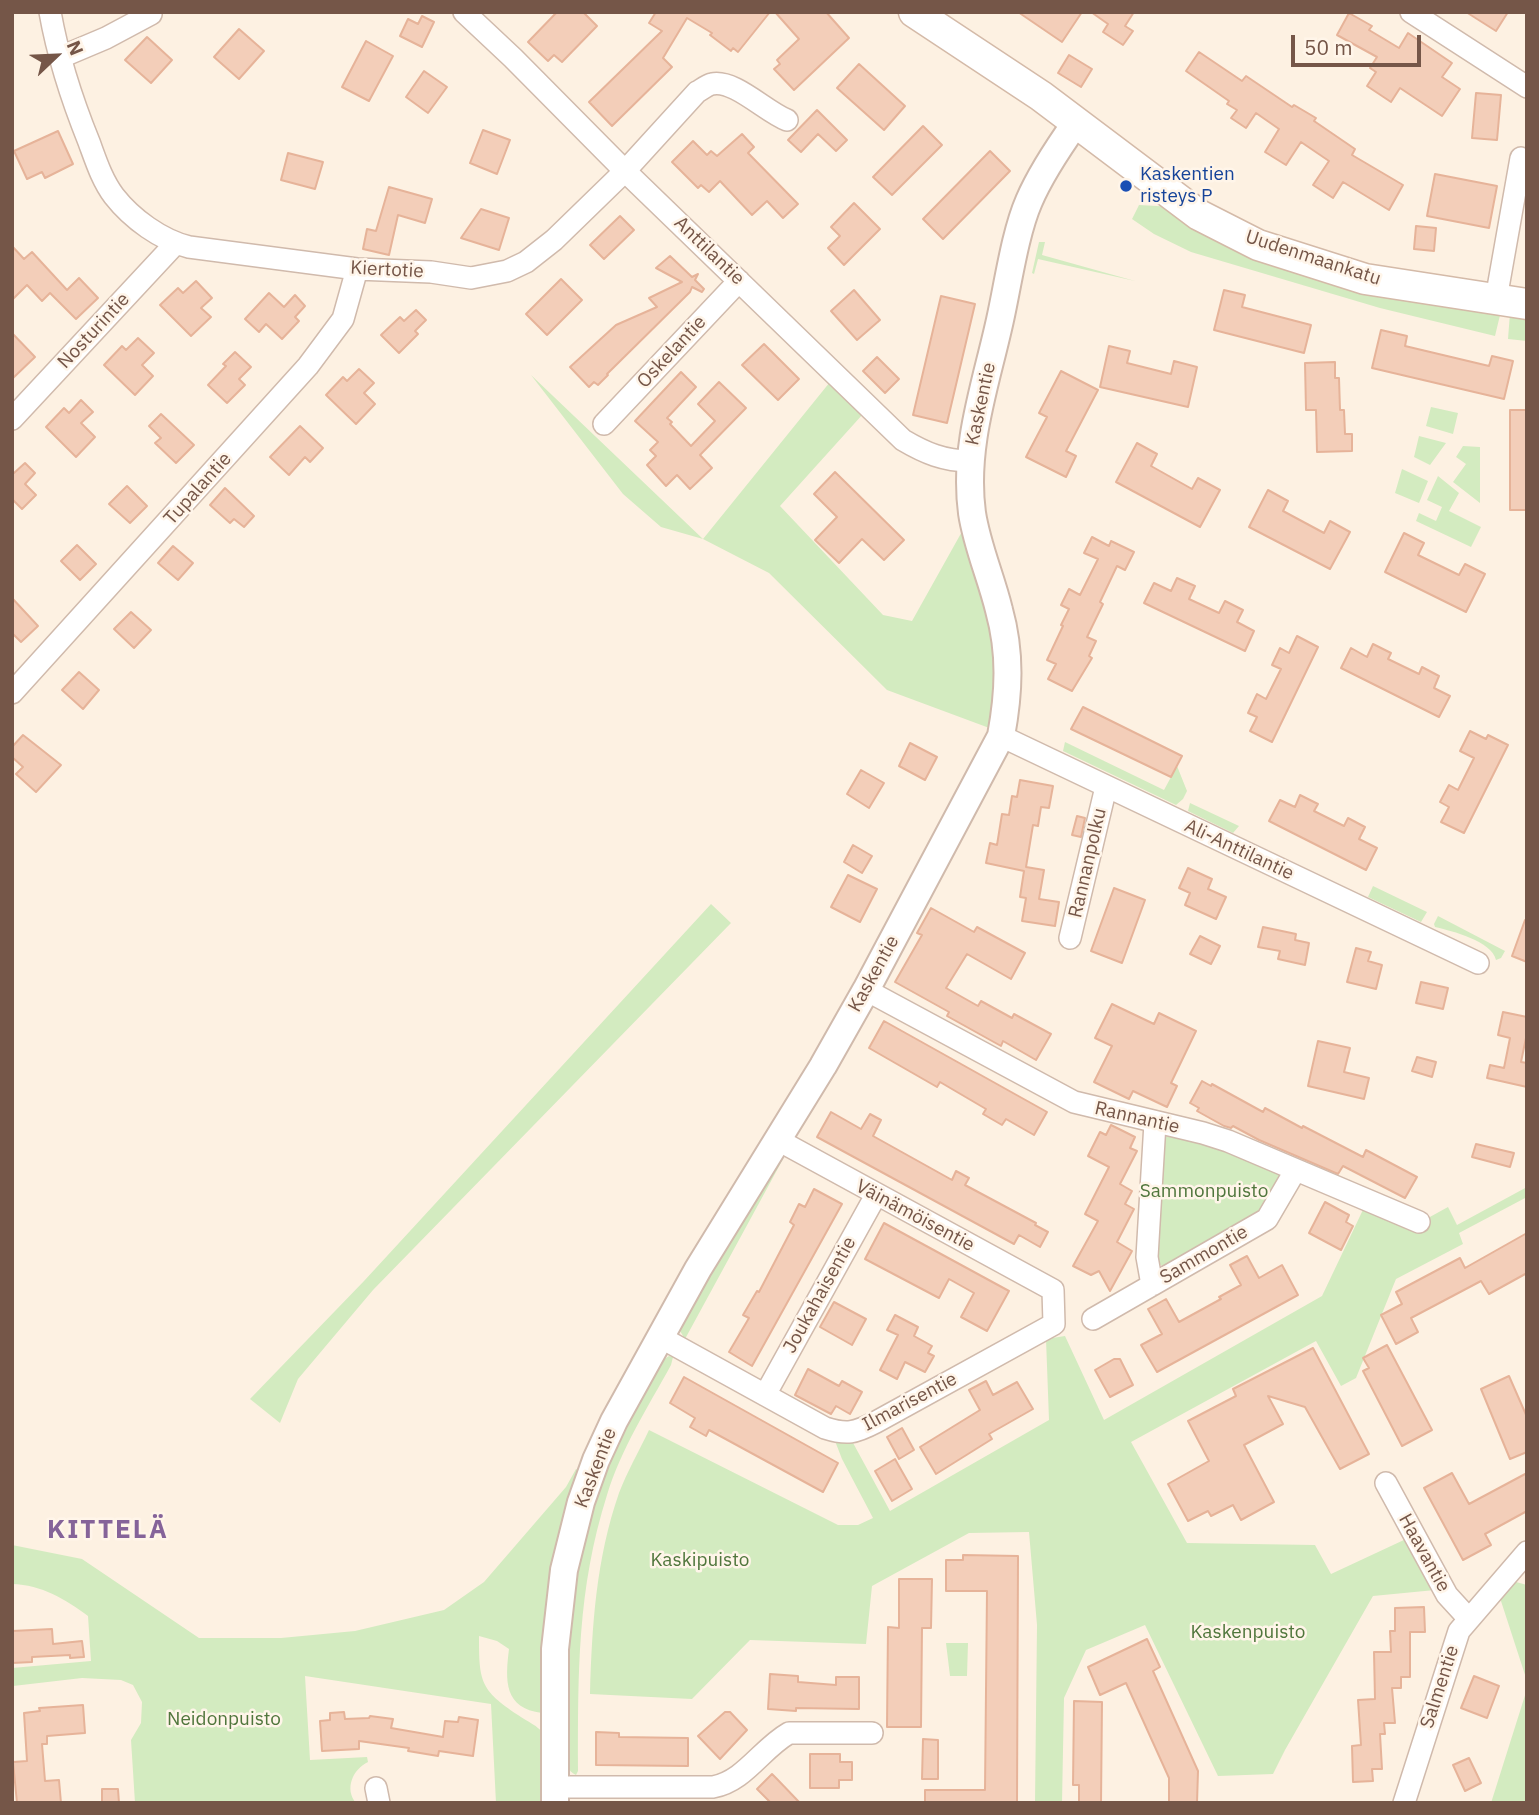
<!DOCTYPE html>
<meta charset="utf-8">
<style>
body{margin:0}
#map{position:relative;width:1539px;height:1815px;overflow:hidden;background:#fdf1e2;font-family:"IBM Plex Sans",sans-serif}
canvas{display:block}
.frame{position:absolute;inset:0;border:14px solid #755648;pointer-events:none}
.north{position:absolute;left:21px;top:21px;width:70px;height:70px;-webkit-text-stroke:5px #fff5e9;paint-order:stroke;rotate:67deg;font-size:19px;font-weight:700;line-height:28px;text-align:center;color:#755648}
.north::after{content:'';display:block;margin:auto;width:24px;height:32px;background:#755648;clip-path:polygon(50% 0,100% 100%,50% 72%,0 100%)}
.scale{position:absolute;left:1291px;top:35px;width:130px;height:32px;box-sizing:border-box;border:4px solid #755648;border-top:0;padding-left:9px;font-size:21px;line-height:24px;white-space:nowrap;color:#755648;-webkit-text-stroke:5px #fff5e9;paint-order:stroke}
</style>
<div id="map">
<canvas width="1539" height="1815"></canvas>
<div class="frame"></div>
<div class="north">N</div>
<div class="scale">50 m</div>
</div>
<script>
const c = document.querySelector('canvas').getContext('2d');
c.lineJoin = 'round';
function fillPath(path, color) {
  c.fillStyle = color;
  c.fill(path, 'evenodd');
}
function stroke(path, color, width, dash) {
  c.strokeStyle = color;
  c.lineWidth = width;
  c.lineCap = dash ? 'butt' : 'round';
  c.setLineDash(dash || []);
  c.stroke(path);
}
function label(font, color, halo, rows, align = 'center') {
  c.font = font + ' "IBM Plex Sans",sans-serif';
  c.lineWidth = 5;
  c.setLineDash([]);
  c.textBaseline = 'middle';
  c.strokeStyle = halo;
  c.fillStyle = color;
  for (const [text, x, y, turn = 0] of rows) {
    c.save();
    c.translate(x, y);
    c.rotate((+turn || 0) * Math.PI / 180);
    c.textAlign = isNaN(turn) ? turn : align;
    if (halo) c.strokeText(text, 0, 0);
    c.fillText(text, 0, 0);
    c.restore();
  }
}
fillPath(new Path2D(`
 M1139,205l35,2 327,104 -6,25 -115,-28 -189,-56 -37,-18 -22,-15z
 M1039,242h6l-3,13 93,26 -97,-22 -4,15 -2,-1z
 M1510,313l17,3v25l-19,-2z
 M531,375l172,164 127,-157 33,32 -83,92 103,109 29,6 52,-93 36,124 -8,77 -105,-39 -118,-117 -66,-34 -42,-12 -38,-33z
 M1431,407l27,6 -5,21 -27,-8z
 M1419,436l27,7 -16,22 -16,-8z
 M1463,446l17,1v56l-27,-21 13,-18 -10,-7z
 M1402,469l26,12 -9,22 -24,-10z
 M1438,476l21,17 -10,18 32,16 -10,20 -55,-26 3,-8 17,8 6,-14 -15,-7z
 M1065,742l99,48 13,-24 10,25 -4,8 -7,6 -113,-54z
 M1190,803l49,23 -6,7 -45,-22z
 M1373,886l54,26 -6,10 -53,-25z
 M711,904l20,19 -358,367 -75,89 -18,44 -30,-24 114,-118z
 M1438,916l67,35 -4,7 -5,2c-4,-19 -44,-29 -61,-33l-1,-3z
 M1164,1137c39,-5 78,20 113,35l3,5 -13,31 -97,58h-8l-6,-5z
 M783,1159l-13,24 -85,156 -5,-8v-7l99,-163z
 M1527,1187v10l-68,36 4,11 -67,35 -40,99 -15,8 -25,-45 -185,101 56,101 128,2 16,29 75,-35 29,51 -62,6 -88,154 -12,24 -55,2 -73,-151 -59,25 -22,48 -2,105h-27l2,-178 -8,-93 -60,1 -97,53 -6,58 -116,-4 -58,59 -102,-5c2,-68 6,-135 29,-201 8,-21 20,-42 30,-63l189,95h20l15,-7 -31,-59 -7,-18h17l38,70 159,-91 -3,-81 19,-3 39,84 218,-124 48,-101 58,23 20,-11 9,18z
 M669,1356l4,1 -2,8c-23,42 -50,84 -64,130 -30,95 -29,178 -29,276l-2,4c-9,-4 -10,-13 -10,-22l3,-141 14,-79 27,-81 53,-92z
 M576,1469l4,2 -38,242c-38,-5 -37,-32 -33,-64l-12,-8 -18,-5c0,45 1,54 39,79 10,7 19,10 27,20v68h-49l-5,-99 -186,-28 5,84 57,-3 1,5c-15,7 -24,27 -12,41h-221l-4,-63 10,-17 1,-21 -9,-17 -12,-5 -39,-2 -69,8 -1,-18 79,-7 -3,-45c-23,-17 -46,-31 -76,-32v-39l70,14 117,79h82l74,-7 89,-21 40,-28 82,-95z
 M1516,1582l11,3v96l-27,-83z
 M946,1643h22l-1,33h-17z
 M1527,1689v114h-36z`), '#d3ebc0');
const building = new Path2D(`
 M557,12h26l14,14 -35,36 -8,-7 -6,6 -20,-19z
 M656,12h114l-32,40 -5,-4 -2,3 -21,-16 2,-2 -25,-15 -24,40 9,9 -60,59 -23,-24 73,-71 -13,-8z
 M775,12h51l23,26 -55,52 -20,-21 6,-5 -3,-4 22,-21z
 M1018,12h64l-20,30z
 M1091,12h43l-9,14 8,5 -10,14 -20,-13 5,-8z
 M1466,12h42l-12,19z
 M1349,13l23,13 -3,4 30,18 9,-15 44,30 -10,14 18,12 -18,27 -42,-28 -9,14 -24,-16 9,-14 -6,-4 7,-11 -40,-22z
 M422,16l12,6 -12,25 -22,-11 8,-17 10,5z
 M239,29l25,22 -25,28 -25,-22z
 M147,37l25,23 -21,23 -26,-23z
 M366,41l27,15 -24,45 -27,-14z
 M1199,52l43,29 4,-5 46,31 2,-2 22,13 -2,3 41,28 -3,6 51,30 -14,25 -46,-28 -10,16 -20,-13 16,-24 -28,-19 -15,23 -21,-13 14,-23 -23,-16 -10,15 -15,-10 6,-8 -10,-6 2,-3 -43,-30z
 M1069,55l23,14 -11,18 -23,-14z
 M859,64l46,42 -21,24 -47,-42z
 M424,71l23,16 -19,26 -22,-16z
 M1476,93l25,2 -4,45 -25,-2z
 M817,110l30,30 -11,11 -18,-17 -17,18 -13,-12z
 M923,126l19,19 -50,50 -19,-18z
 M483,130l27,10 -13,34 -27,-11z
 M58,131l15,33 -28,14 -3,-6 -15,7 -13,-28z
 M742,134l12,13 -6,6 50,51 -15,14 -16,-17 -15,14 -32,-34 -11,11 -8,-7 -3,3 -26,-26 21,-21 14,14 4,-4 6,5z
 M990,151l20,20 -67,68 -20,-20z
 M288,153l35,9 -8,27 -34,-9z
 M1435,174l62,12 -8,42 -62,-12z
 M389,187l43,12 -7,24 -27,-8 -9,40 -26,-6 4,-20 9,2z
 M854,203l26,26 -36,36 -16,-17 12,-12 -9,-9z
 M481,209l28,9 -10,32 -38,-12z
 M620,216l14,14 -30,29 -14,-14z
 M1416,226l20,2 -2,23 -20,-2z
 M12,246l12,13 8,-7 35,38 12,-12 19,20 -22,21 -26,-26 -8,8 -15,-16 -15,15z
 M670,256l22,21 6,-3 -3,6 9,9 -2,3 -10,-5 -2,5 -83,82 1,1 -10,10 -4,-3 -5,5 -19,-20 46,-42 41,-18 -8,-9 33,-16 -26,-14z
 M561,279l21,21 -35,35 -21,-21z
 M196,281l16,17 -11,10 10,9 -20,19 -31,-31 18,-17 5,5z
 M854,290l26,30 -23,20 -26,-29z
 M1224,290l21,5 -3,12 69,18 -7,28 -90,-23z
 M269,293l15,14 11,-12 10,11 -10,11 4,4 -17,18 -16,-15 -7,8 -14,-13z
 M941,296l34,8 -28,119 -34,-8z
 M416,310l10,10 -11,11 3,3 -19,19 -18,-18 19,-18 4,4z
 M1381,330l26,6 -2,10 84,20 3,-10 21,5 -9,38 -132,-31z
 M12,333l23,24 -23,22z
 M138,338l16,15 -12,12 11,11 -18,19 -31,-30 18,-19 4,4z
 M764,344l35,35 -21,21 -36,-35z
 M1109,346l21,5 -3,12 44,11 3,-13 23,6 -9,40 -88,-20z
 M235,352l16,15 -12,12 6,6 -18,18 -19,-18 18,-19 -3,-2z
 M877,357l22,22 -14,14 -22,-22z
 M1335,362v16h4l1,32h4l1,24h7v17l-35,1 -1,-42h-10l-1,-47z
 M359,369l15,14 -10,10 11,11 -19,20 -30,-29 17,-18 4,4z
 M1061,371l37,19 -32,61 10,5 -10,21 -40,-20 21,-40 -8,-4z
 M681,372l15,15 -29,31 5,4 -2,2 21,22 24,-25 -17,-17 21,-22 27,26 -46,47 12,13 -22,21 -13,-14 -11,11 -19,-21 9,-9 -6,-6 8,-8 -23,-21z
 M81,400l12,12 -12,11 14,14 -19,20 -30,-30 18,-19 5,5z
 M1510,410h17v100h-17z
 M161,414l33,31 -18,18 -21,-20 6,-5 -12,-12z
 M300,426l23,22 -13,14 -5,-5 -16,18 -19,-18z
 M1137,443l20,11 -6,12 41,23 6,-11 22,12 -20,37 -84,-45z
 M25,463l10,10 -10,11 11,11 -14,14 -10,-10v-28l2,2z
 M835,472l69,68 -20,20 -22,-21 -23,24 -24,-23 22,-23 -23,-23z
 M127,486l20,20 -17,17 -21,-19z
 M225,488l29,28 -10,11 -10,-8 -4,4 -20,-18z
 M1268,490l20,11 -5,10 41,22 6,-12 20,11 -20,37 -81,-42z
 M1404,533l20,10 -6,12 41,20 6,-11 20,10 -19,38 -81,-40z
 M1092,537l17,9 2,-5 23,11 -9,18 -8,-4 -17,36 3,2 -16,33 9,4 -7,15 3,2 -20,33 -24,-12 8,-15 -9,-4 16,-34 -2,-1 8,-16 -8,-4 8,-16 11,6 18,-36 -14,-6z
 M77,545l19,19 -16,16 -19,-19z
 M173,546l20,17 -15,17 -20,-17z
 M1177,578l18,8 -6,13 30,14 6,-12 18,9 -6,12 17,9 -9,20 -101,-48 10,-20 17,8z
 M12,598l26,28 -17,16 -9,-9z
 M131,612l20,18 -17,18 -20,-19z
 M1297,636l21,11 -46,95 -22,-11 7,-14 -9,-4 9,-19 9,5 15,-30 -9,-4 8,-17 9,5z
 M1373,644l18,9 -3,6 31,15 3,-7 17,9 -5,12 16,8 -11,21 -98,-49 10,-20 16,9z
 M79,672l20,18 -16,19 -21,-19z
 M1083,707l99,49 -11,21 -100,-48z
 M1470,731l16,8 2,-4 20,10 -44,88 -23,-11 8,-15 -9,-5 9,-17 9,5 16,-32 -14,-7z
 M23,735l38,30 -25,27 -20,-18 7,-7 -11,-10v-10z
 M910,743l27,14 -12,23 -26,-14z
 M861,770l23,13 -15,25 -22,-14z
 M1020,780l33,6 -4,22 -8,-1 -3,19 -5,-1 -7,42 18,3 -5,29 20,3 -4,24 -33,-5 4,-23 -6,-1 4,-26 -38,-8 4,-20 7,2 5,-31 7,1 3,-19 5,1z
 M1300,795l18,9 -4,7 30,15 4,-8 17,9 -6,12 18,9 -11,22 -97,-49 11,-21 15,7z
 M1077,816l8,2 -4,19 -9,-2z
 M853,845l19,11 -10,17 -18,-11z
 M1188,868l24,11 -4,10 18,8 -10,22 -31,-14 5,-12 -11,-5z
 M848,875l29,14 -17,33 -29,-15z
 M1114,888l31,12 -23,63 -31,-12z
 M931,908l43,24 3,-5 48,26 -14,26 -44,-25 -21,34 32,18 3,-5 31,17 2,-4 37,20 -15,26 -33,-19 -2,5 -54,-30 2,-4 -54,-30 27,-47 -5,-2z
 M1525,920h2v42l-15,-6z
 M1263,927l33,7 -1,6 14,3 -4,22 -27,-6 2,-8 -22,-4z
 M1200,936l20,10 -9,18 -21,-10z
 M1356,948l15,4 -3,9 14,4 -6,24 -29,-7z
 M1421,982l27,6 -5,21 -27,-6z
 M1112,1004l42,20 5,-11 37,18 -25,52 6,3 -10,21 -34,-16 -4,8 -35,-17 18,-36 -17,-8z
 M1503,1012l24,5v16l-6,29 6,1v24l-40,-9 3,-13 14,3 6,-30 -12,-3z
 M884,1021l163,91 -13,23 -28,-16 -4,6 -19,-11 3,-5 -46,-27 -3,5 -68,-39z
 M1318,1041l32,7 -6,24 25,6 -5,21 -56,-13z
 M1417,1057l19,5 -4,15 -20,-6z
 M1202,1081l9,5 1,-2 51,28 2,-4 37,20 1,-2 60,31 3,-7 51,27 -12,21 -62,-32 -5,8 -79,-34 -26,-14 -2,2 -7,-2 -27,-15 2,-3 -9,-5z
 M831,1112l30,17 9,-15 11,6 -8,16 79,44 4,-9 13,7 -4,7 71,38 -1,2 13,7 -8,15 -21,-12 -5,9 -197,-107z
 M1111,1125l24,12 -5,11 7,3 -17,33 12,7 -7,13 9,5 -17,33 15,9 -22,40 -11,-20 -8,4 -18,-9 25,-45 -13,-7 24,-47 -21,-11 12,-24 6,3z
 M1476,1144l38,9 -4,14 -38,-10z
 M814,1189l28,15 -90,162 -23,-14 20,-34 -6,-3 14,-24 2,1 35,-67 -4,-3 9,-18 6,3z
 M1325,1202l24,13 -3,7 7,4 -12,24 -32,-17z
 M884,1223l125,68 -22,40 -26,-14 13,-24 -25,-14 -10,19 -74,-39z
 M1527,1233v40l-38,21 -8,-13 -70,37 7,14 -22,12 -15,-29 21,-11 -6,-12 64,-34 5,10z
 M1247,1256l12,22 23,-13 16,30 -141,77 -16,-27 21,-11 -14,-25 18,-10 13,23 42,-23 -2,-2 22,-12 -11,-20z
 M834,1302l32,17 -14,26 -32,-18z
 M895,1315l23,12 -4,9 18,10 -4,7 6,3 -9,16 -20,-10 -8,17 -17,-9 18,-35 -11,-5z
 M1387,1345l45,85 -30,16 -39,-75 6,-3 -6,-10z
 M1313,1348l56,106 -29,15 -35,-62 -37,-11 15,28 -39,21 30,57 -33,18 -8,-15 -22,11 -3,-5 -20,10 -20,-37 41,-23 -21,-40 48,-25 -3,-7z
 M1114,1359h6l13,26 -23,12 -15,-27z
 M808,1369l31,17 3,-5 20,11 -12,22 -14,-8 -5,8 -36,-19z
 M1509,1376l18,41v35l-17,7 -29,-70z
 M684,1377l154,86 -15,29 -114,-62 -3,6 -16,-9 5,-9 -25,-15z
 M986,1381l7,14 24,-13 16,27 -44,25 3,5 -56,35 -16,-27 60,-37 -11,-20z
 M902,1428l12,22 -15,9 -12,-22z
 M895,1459l17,30 -20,12 -17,-30z
 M1452,1473l17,31 58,-31v38l-42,23 6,11 -28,15 -39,-72z
 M963,1555l55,1 -1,247h-92v-13h60l2,-199h-41v-31h17z
 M899,1579h33l-1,49h-9l-1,99h-34l1,-100 11,1z
 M1424,1607l1,25h-15v45h-9v11h-9l3,35h-11l1,11h-5l2,35h-10l1,12 -20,1 -1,-36 9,-1 -3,-45 17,-1 -1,-47h17l-1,-21h5v-23z
 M52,1629l1,15 29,-3 2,16 -14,1v-3l-38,2v5l-20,1v-32z
 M1147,1639l13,28 -7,4 45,100 -1,32h-28v-25l-43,-95 -26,12 -12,-28z
 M770,1674l28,2v6l38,3v-8h23v32l-63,-1v3l-28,-2z
 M1474,1676l25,10 -12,32 -26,-10z
 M1074,1701l28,1 -1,101h-22v-18h-6z
 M83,1705l2,28 -38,3v8h-5l3,37 14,-1 2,23h-44l-4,-41 14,-1 -3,-48 16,-2 -1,-3z
 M344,1712l1,7 24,-1 1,-2 23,3 -2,9 52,9 2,-16 13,1 1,-5 19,3 -5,36 -34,-5 -1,5 -30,-5 1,-3 -50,-7v8l-37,2 -2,-30 10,-1v-7z
 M725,1712h5l17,18 -27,29 -22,-23z
 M596,1732l23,1v4l69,1v28l-92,-1z
 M923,1739l15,1v39h-16z
 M810,1754h30v8h12v18h-13v8h-29z
 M1469,1758l12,25 -16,8 -12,-26z
 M772,1774l5,5 23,24h-29l-14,-14z
 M102,1789h16l1,14h-17z`);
fillPath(building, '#f3ceb9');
stroke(building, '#e6b399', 2);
const minor = new Path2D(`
 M50,12c8,45 22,88 39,130 7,19 13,38 25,54 18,23 47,44 75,51l168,22 74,3 40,6 36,-7 19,-9 28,-22 71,-69 72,-79c4,-2 10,-7 15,-8 22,-5 54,28 75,36
 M464,12l49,46 112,113 278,269c22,13 41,21 67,21
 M1411,12l116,75
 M61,57l45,-19 45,-24
 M1496,299l25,-141
 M12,419l163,-175
 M604,424l135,-143
 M12,693l296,-327 35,-47 14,-50
 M1001,736l477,227
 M1070,938l36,-151
 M866,990l208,112 129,31 25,8 191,81
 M1152,1285l-5,-28 8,-134
 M1093,1319l174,-100 28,-48
 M660,1337l165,91c22,7 30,5 51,-6l178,-98 -1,-34 -275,-150
 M765,1395l111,-200
 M1386,1483l61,112 22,24
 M555,1787h158c32,-6 48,-38 76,-54h83
 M376,1788l3,15
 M1404,1803l55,-172 68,-79`);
const tertiary = new Path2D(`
 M555,1803v-154l9,-79 17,-68 15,-42 18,-39 84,-152 125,-203 43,-76 135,-254c8,-43 10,-83 -2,-126 -8,-33 -22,-64 -27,-97 -9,-67 14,-129 28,-193 8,-36 15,-87 29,-119 12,-28 29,-53 46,-77`);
const secondary = new Path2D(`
 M914,12l127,84 158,119 59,30 107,34 162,25`);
stroke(minor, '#d0baac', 24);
stroke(tertiary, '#d0baac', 30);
stroke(secondary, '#d4baa8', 33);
stroke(minor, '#fff', 21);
stroke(tertiary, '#fff', 26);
stroke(secondary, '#fff', 30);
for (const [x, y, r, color] of [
 [1126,186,7,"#1a4fb4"]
]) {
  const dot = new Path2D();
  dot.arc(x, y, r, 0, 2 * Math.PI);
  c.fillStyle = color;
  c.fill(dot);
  stroke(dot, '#fff5e9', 2.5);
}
label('19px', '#164399', '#fff5e9', [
 ["Kaskentien",1140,175],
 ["risteys P",1140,197]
], 'left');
label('19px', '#755648', '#fff5e9', [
 ["Anttilantie",709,251,44],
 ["Uudenmaankatu",1313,258,18],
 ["Kiertotie",387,270,3],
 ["Nosturintie",94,331,-47],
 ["Oskelantie",672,352,-47],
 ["Kaskentie",981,404,-78],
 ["Tupalantie",198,489,-48],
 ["Ali-Anttilantie",1239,850,25],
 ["Rannanpolku",1088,863,-77],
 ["Kaskentie",874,974,-61],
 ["Rannantie",1137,1118,13],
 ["Väinämöisentie",915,1216,28],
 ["Sammontie",1204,1255,-30],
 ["Joukahaisentie",820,1295,-61],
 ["Ilmarisentie",910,1402,-28],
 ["Kaskentie",596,1468,-69],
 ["Haavantie",1424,1553,61],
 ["Salmentie",1440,1687,-72]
]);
label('19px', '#50763c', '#fff5e9', [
 ["Sammonpuisto",1204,1192],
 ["Kaskipuisto",700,1561],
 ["Kaskenpuisto",1248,1633],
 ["Neidonpuisto",224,1720]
]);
c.letterSpacing = '2px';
label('bold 26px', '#856399', '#fff5e9', [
 ["KITTELÄ",108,1530]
]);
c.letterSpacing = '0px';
</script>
